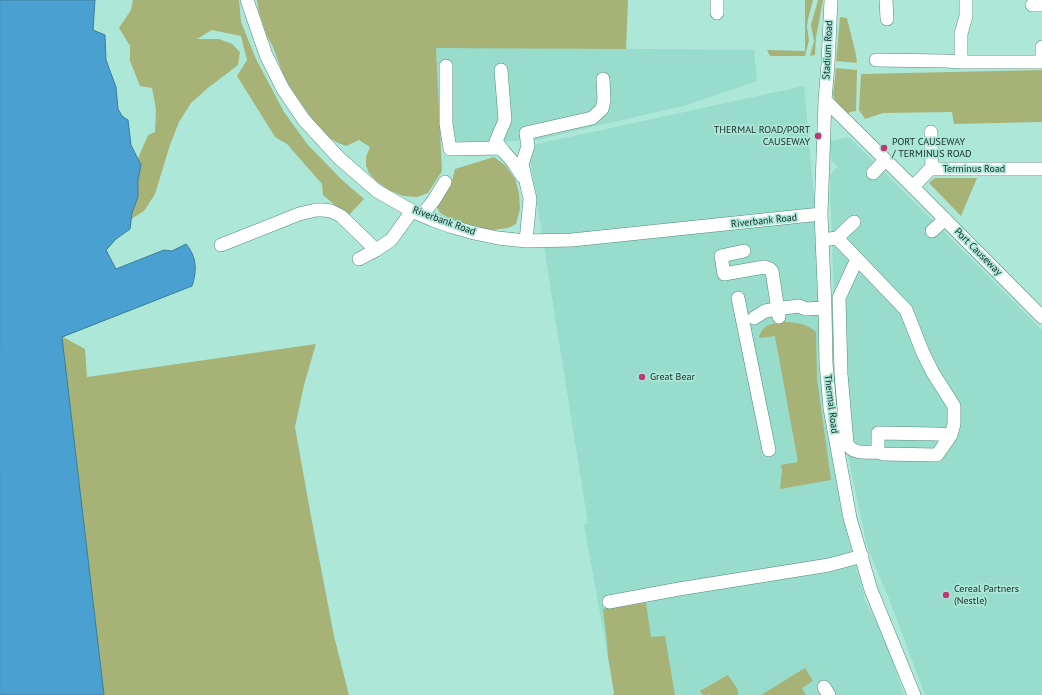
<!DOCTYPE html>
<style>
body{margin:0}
canvas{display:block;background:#ace7d8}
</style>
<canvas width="1042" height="695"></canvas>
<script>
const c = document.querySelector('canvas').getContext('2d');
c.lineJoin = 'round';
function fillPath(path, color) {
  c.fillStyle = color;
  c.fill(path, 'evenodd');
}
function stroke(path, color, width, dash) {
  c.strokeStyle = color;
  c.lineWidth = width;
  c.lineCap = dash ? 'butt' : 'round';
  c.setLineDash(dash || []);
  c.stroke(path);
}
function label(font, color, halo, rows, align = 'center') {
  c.font = font + ' "PT Sans",sans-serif';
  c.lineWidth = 3.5;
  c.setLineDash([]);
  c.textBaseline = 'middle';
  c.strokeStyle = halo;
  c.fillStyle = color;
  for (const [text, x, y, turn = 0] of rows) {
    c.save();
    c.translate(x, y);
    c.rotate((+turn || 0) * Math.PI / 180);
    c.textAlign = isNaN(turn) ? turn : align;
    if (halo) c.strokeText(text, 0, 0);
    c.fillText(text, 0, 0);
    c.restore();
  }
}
fillPath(new Path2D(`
 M436,47l318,3 3,31 -70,24 -155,36h-92z
 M804,86l35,384 7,61 17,60 2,10 17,29 22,65h-229l-6,-29 -61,-9 -24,-132 4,-1 -60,-378z
 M849,137l193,193v365h-117l-34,-91 -24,-58 -29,-137 -7,-196 -1,-38 8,-9 -8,-6v-19z`), '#98dccc');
fillPath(new Path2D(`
 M0,0h95l-2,30 12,5 1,25 10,27 1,7 -11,1 28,73 14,-33 7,-3 1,-23 -4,-21 -12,-2 -10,-25v-15l-11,-18 12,-18 2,-10h106l2,22 15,37 28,53 24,33 33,34 23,20 -16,17 -25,-21 -1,-11 -35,-40 -12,-7 -38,-61 10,-16 -6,-24 -29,-6 -15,9h22l13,5 8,8 -2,13 -9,7 -20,15 -18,16 -12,19 -9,23 -15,49 -11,17 -13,8 -1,10 -14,10 -10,11 10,19 48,-19 8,1 14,-7c11,13 11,27 6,42l-129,51 22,12 2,28 229,-33 -12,41 -9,42 15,84 24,125 15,59h-312z
 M257,0h371l-2,49 -190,-1 6,123 -14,22 -11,4 -14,-1 -14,-6 -14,-10 -6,-7 -3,-7v-9l4,-10 -11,-7 -13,6 -8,-3 -10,-6 -10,-11 -16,-21 -17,-26 -12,-32 -6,-11 -8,-24z
 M805,0h8l-5,19 -1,8 2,13 -4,16h-35l-3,-6 38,1z
 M818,0h5l-7,37 -1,18 -5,1 4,-15 -3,-16z
 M840,17l7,1 9,37 1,8 -21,-2z
 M836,68l21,2 -1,41 -6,1 -2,2 -13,-14 -2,-5z
 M1042,70v52l-88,2 -2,-12 -69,1 -18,6 -6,-9 2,-36z
 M494,157l12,9 9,13 4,14 1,16 -4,15 -8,4 -16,2 -15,-3 -28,-9 -9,-5 -3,-6 15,-26 3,-12z
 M935,178h42l-16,38 -32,-33z
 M784,322c12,0 23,2 32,10l1,47 14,101 -51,9 2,-19 -1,-5 17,-3 -23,-126 -16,2c3,-14 13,-14 25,-16z
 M646,603l5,34 14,-1 10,59h-62l1,-2 -6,-36 -1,-15 -4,-33z
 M805,668l8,13 -11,7 4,7h-45z
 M728,675l10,15v5h-28l-1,-1 -2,1h-4l-3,-4z`), '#a7b277');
const water = new Path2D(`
 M0,0h95l-2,30 12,5 1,25 10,27 2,22 4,7 6,4 3,25 10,20 -3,15v17l-6,16 -2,16 -14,10 -10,11 10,19 48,-19 8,1 14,-7c11,13 11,27 6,42l-130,51 42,358h-104z`);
fillPath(water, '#4aa0d1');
stroke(water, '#3a7d9e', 1);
const minor = new Path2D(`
 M247,0l19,55 17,34 21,31 35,38 38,33 35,20 21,9 20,7 21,6 24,5 28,3 46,-1 249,-26
 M831,0l-3,64 -3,36 -4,114 4,94 1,55 4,45 20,110 21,72 43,105
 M886,0l1,19
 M1032,5h10
 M717,13v-13
 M876,60l70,1 15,1h81
 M961,62v-28l5,-18v-16
 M1042,62v-15
 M446,66v58l4,25 51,-1
 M501,70l4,50 -9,21 8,11 9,10 9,14
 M825,100l88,87 129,130
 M931,132l1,37
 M873,173l12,-13
 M913,187l17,-18h112
 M422,215l12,-15 11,-18
 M932,231l13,-12
 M837,238l17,-16
 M822,240l15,-2 69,72 17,43 10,20 21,33v18l-3,11 -14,20 -54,-1 -5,-2v-19l58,1 15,1
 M526,241l4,-42 -8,-35 6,-18 -2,-13 66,-15 10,-9 2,-9 -1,-21
 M221,245l43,-17 35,-14 17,-4h7l8,1 10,5 35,34
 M744,251l-23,5 3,18 40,-7 6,2 2,2 7,46
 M359,259l17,-9 15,-10 21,-29
 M857,259l-18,39 2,76 6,69c5,12 21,9 31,9
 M738,298l31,152
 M754,318l11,-7 18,-3 16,-2 7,3 19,-1
 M609,602l70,-13 150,-24 33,-9
 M824,687l5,8`);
stroke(minor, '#518a7d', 14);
stroke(minor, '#fff', 13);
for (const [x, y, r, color] of [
 [818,136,4,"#bf3775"],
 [884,148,4,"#bf3775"],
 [642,377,4,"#bf3775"],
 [946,595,4,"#bf3775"]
]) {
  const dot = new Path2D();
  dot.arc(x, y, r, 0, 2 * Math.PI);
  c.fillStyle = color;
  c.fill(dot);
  stroke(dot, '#ace7d8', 1.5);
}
label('10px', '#142c26', '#ace7d8', [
 ["Stadium Road",828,50,-87],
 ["Terminus Road",974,169],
 ["Riverbank Road",444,221,20],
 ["Riverbank Road",764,221,-6],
 ["Port Causeway",978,252,45],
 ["Thermal Road",831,404,83]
]);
label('10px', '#142c26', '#ace7d8', [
 ["THERMAL ROAD/PORT",810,130,"right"],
 ["CAUSEWAY",810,142,"right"],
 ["PORT CAUSEWAY",892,142],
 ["/ TERMINUS ROAD",892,154],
 ["Great Bear",650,377],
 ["Cereal Partners",954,589],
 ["(Nestle)",954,601]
], 'left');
</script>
